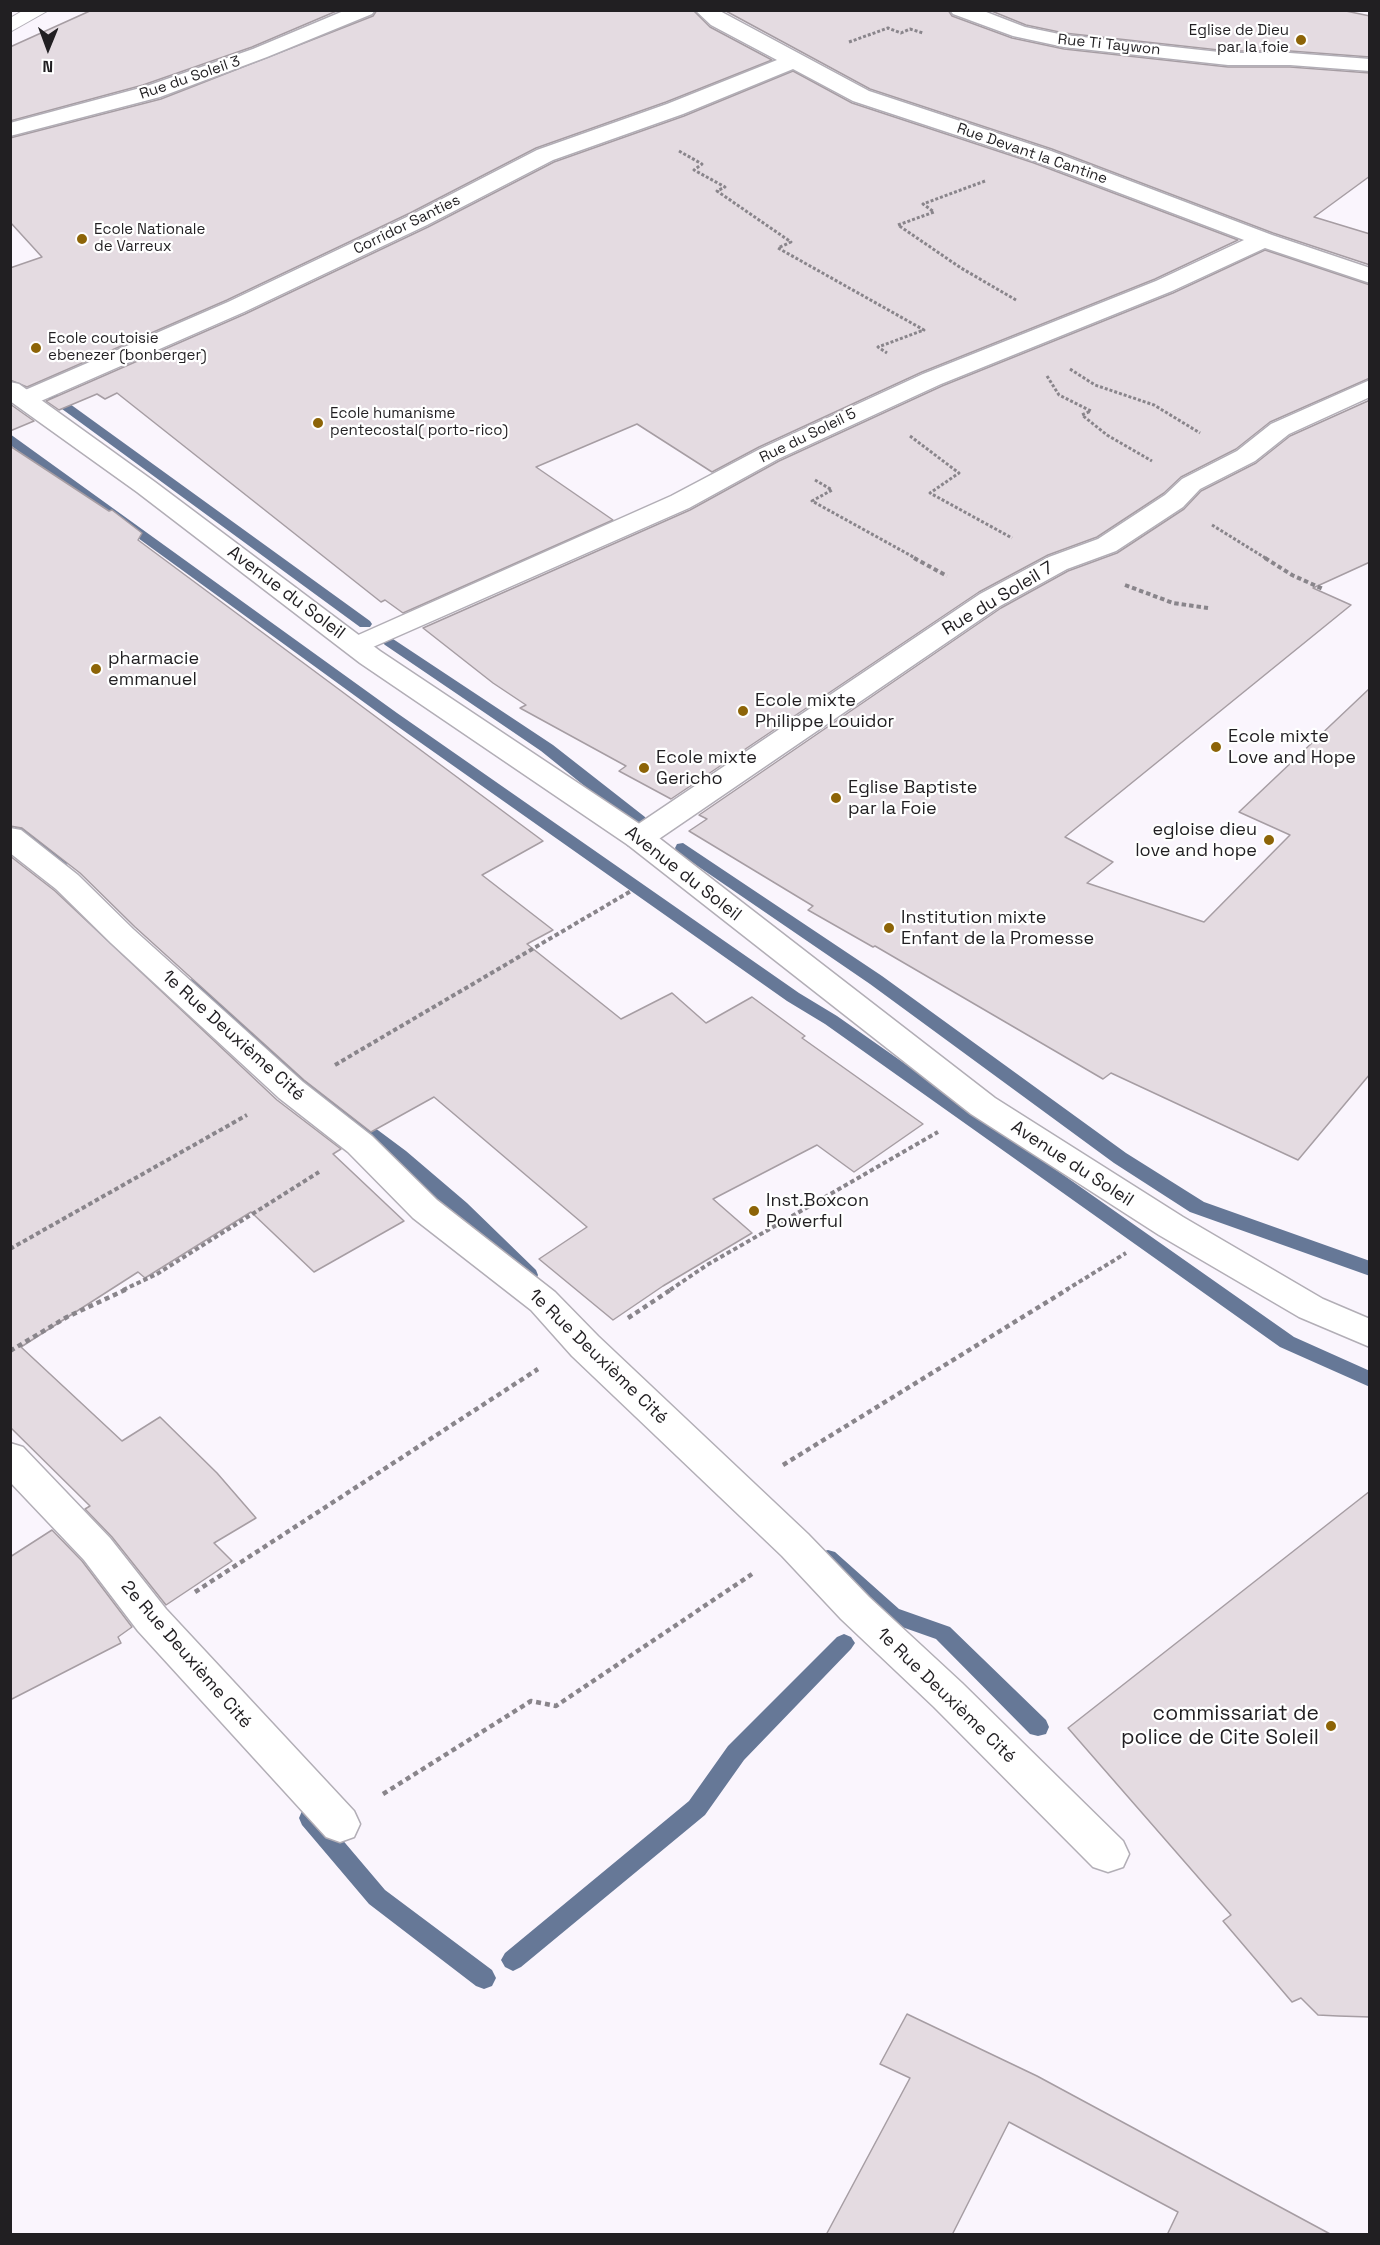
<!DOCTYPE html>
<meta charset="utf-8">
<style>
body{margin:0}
#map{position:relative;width:1380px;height:2245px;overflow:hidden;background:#faf5fd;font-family:"Space Grotesk",sans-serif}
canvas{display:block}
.frame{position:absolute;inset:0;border:12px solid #211f22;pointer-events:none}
.north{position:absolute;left:18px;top:18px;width:60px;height:60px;-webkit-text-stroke:4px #fff;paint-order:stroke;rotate:181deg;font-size:16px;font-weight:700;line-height:24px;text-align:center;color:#211f22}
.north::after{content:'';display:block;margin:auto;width:21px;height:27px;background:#211f22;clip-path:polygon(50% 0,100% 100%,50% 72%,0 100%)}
</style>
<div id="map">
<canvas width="1380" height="2245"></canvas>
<div class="frame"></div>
<div class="north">N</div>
</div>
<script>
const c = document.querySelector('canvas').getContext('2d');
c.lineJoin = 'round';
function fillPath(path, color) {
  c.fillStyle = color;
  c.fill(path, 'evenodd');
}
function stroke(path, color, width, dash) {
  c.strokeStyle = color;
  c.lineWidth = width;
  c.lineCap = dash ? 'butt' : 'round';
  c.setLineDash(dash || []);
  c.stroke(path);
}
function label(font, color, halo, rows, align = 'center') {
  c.font = font + ' "Space Grotesk",sans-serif';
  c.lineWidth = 4.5;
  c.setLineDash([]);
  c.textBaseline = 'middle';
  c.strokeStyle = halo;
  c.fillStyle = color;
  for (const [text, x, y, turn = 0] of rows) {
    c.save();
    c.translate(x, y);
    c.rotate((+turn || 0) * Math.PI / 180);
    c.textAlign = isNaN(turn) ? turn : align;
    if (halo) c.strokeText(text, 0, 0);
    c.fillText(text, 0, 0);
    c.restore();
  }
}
fillPath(new Path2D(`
 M52,391l318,230 2,3 -2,3h-10l-313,-229 -2,-3z
 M10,434l387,279 402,280 38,23 457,321 76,34v16l-90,-40 -455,-323 -38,-23 -400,-282 -377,-274z
 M390,637l163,108 92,72 2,4 -2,4h-12l-92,-74 -156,-106 -3,-3 3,-3z
 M18,815l6,1 42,46 2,4 -2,4h-12l-42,-46 -2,-5z
 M683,843l199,133 244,177 78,49 166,59v15l-180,-64 -76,-49 -244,-179 -193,-132 -2,-4 2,-4z
 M191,979l34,22 107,95 74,55 61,52 69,67 2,5 -2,5h-14l-69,-67 -59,-52 -74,-57 -107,-95 -28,-20 -3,-4 3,-4z
 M828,1550l7,2 64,57 51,18 96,93 3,7 -3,7 -8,2 -8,-2 -94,-95 -51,-18 -64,-57 -3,-6 3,-6z
 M844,1634l7,3 4,6 -4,6 -107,111 -39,55 -184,152 -8,4 -8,-4 -4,-7 4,-7 184,-152 39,-55 109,-109z
 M310,1808l8,3 67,79 107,80 4,8 -4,8 -8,3 -8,-3 -107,-82 -67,-79 -3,-7 3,-7z`), '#667897');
const building = new Path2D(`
 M92,10h247l-87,37 -109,38 -133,36v-74z
 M377,10h316l17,17 62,33 -106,42 -130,46 -126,65 -183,87 -200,87 -17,-7v-112l32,-11 -32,-35v-84l151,-39 212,-83z
 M724,10h224l4,6 60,22 52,11 164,18h62l80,6v103l-56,41 56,17v31l-97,-32 -221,-84 -182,-60z
 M989,10h352l29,6v41l-80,-6h-62l-164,-18 -38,-8z
 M793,71l59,32 182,60 204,77 -83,39 -233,93 -163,75 -47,25 -75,-48 -101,43 77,53 -210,93 -18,-13 -4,2 -264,-209 -12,6 -8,-5 -38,16 -13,-9 199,-87 183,-87 126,-65 130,-46z
 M1265,250l105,35v93l-100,44 -34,27 -55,28 -17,16 -67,44 -49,18 -69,37 -308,207 -52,-28 7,-5 -106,-58 6,-3 -33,-22 -70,-55 267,-118 89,-49 163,-75 231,-93z
 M1370,400v162l-57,26 38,17 -286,232 48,25 -26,21 117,39 86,-87 -51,-23 131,-124v386l-72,86 -187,-87 -8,6 -228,-133 -2,1 -65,-37 5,-4 -124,-75 18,-12 -8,-4 302,-207 67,-37 49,-18 67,-44 17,-18 55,-28 34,-27z
 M10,404l24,17 -24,10z
 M10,446l99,65 3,-1 30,23 -4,7 405,301 -61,34 71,55 -26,14 94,75 51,-26 34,30 46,-26 53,39 -3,2 121,86 -69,48 -37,-27 -104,54 39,34 -89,53 -50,34 -74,-61 48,-32 -153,-130 -63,35 -67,-52 -169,-153 -55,-54 -58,-45 -12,-2z
 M10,856l45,35 222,209 64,49 -8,5 71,67 -90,51 -63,-60 -106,66 -7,-6 -117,75 101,94 38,-24 57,56 39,45 -42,25 18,18 -66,44 -54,-68 -27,-28 5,-3 -80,-79z
 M1370,1491v526l-32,-1 -20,-1 -17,-17 -9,4 -69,-81 8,-6 -163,-187z
 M52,1530l30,31 50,66 -14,10 3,6 -111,57v-143z
 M907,2014l130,62 295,159h-165l11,-23 -169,-90 -57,113h-126l84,-157 -30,-14z`);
fillPath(building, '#e4dbe1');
stroke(building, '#a69da3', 1.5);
const service = new Path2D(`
 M24,10h25l-39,22v-14z`);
const minor = new Path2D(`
 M346,10h29l-3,4 -105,43 -107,40 -150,39v-13l134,-36 109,-38z
 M695,10h23l151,81 182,60 221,84 98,33v15l-105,-35 -93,43 -231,93 -163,75 -89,49 -332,146 -10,-2 -4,-6 4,-6 324,-144 89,-47 163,-75 233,-93 88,-41 -209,-79 -182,-60 -60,-32 -110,45 -130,46 -126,65 -183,87 -210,92 -9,2 -9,-2 -3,-5 3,-5 212,-92 183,-87 126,-65 130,-46 110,-44 -66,-35z
 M950,10h31l44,17 39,8 164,18h62l80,6v12l-80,-6h-62l-164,-18 -51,-11 -60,-22z
 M1370,380v17l-81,37 -34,27 -55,28 -17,18 -67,44 -49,18 -67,37 -350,239 -11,3 -11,-3 -4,-7 4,-7 352,-237 69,-37 49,-18 67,-44 17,-16 55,-28 34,-27z
 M10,828l11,2 57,45 55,54 170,153 69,54 65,64 118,92 43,44 210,198 61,63 93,86 161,158 6,13 -6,13 -15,5 -15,-5 -159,-160 -93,-88 -59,-63 -210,-200 -41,-46 -118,-92 -65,-66 -69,-54 -168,-155 -55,-54 -46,-36z
 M10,1443l13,4 87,91 56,71 188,202 6,13 -6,13 -14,5 -14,-5 -188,-206 -54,-71 -74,-78z`);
const secondary = new Path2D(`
 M10,382l9,2 136,98 225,169 270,180 345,267 188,119 140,82 47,20v28l-71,-30 -140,-82 -188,-121 -343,-269 -268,-182 -223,-171 -127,-91z`);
stroke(service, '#b2aeb6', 2);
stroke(minor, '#b2aeb6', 3);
stroke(secondary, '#b2aeb6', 3);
stroke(new Path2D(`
 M849,42l39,-14 13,5 9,-4 13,4
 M679,151l23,13 -8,6 31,17 -8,4 74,51 -13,6 146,82 -46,17 9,6
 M985,181l-62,23 11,8 -36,13 63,43 55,32
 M1070,369l25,16 59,20 46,28
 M1047,376l12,19 32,16 -9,4 25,20 45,26
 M910,436l49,37 -29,20 82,45
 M815,480l17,10 -20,11 105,58
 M1212,525l55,34`), '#89858b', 3, [3, 2]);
stroke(new Path2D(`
 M914,558l33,18
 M1265,558l27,17 31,14
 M1125,585l48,18 35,5
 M335,1065l296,-174
 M10,1249l237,-134
 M123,1290l34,-16 162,-102
 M670,1290l37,-25 231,-133
 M1066,1290l60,-37`), '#89858b', 4, [4.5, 3]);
stroke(new Path2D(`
 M628,1318l44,-29
 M10,1351l57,-34 60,-28
 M783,1465l285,-176
 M195,1592l343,-223
 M383,1794l148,-93 25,5 196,-132`), '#89858b', 4.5, [5, 4]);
fillPath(service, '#fff');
fillPath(minor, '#fff');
fillPath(secondary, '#fff');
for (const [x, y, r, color] of [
 [1301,40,6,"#8d6407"],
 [82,239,6,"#8d6407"],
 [36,348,6,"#8d6407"],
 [318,423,6,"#8d6407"],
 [96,669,6,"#8d6407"],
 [743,711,6,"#8d6407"],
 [1216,747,6,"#8d6407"],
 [644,768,6,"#8d6407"],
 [836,798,6,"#8d6407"],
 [1269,840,6,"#8d6407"],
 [889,928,6,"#8d6407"],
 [754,1211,6,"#8d6407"],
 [1331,1726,6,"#8d6407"]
]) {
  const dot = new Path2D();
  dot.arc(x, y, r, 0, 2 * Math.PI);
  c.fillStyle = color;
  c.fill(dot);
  stroke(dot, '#fff', 2);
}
label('15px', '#211f22', '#fff', [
 ["Eglise de Dieu",1289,31,"right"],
 ["par la foie",1289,48,"right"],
 ["Ecole Nationale",94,230],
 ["de Varreux",94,247],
 ["Ecole coutoisie",48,339],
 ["ebenezer (bonberger)",48,356],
 ["Ecole humanisme",330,414],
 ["pentecostal( porto-rico)",330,431]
], 'left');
label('15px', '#211f22', '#fff', [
 ["Rue Ti Taywon",1109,45,6],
 ["Rue du Soleil 3",190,78,-19],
 ["Rue Devant la Cantine",1032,154,19],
 ["Corridor Santies",407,225,-26],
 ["Rue du Soleil 5",808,436,-26]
]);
label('18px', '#211f22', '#fff', [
 ["Avenue du Soleil",286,593,37],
 ["Rue du Soleil 7",998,599,-31],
 ["Avenue du Soleil",683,874,38],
 ["1e Rue Deuxième Cité",233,1036,42],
 ["Avenue du Soleil",1072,1164,33],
 ["1e Rue Deuxième Cité",598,1357,44],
 ["2e Rue Deuxième Cité",186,1655,49],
 ["1e Rue Deuxième Cité",946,1696,44]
]);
label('18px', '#211f22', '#fff', [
 ["pharmacie",108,659],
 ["emmanuel",108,680],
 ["Ecole mixte",755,701],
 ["Philippe Louidor",755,722],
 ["Ecole mixte",1228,737],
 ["Love and Hope",1228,758],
 ["Ecole mixte",656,758],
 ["Gericho",656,779],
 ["Eglise Baptiste",848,788],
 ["par la Foie",848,809],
 ["egloise dieu",1257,830,"right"],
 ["love and hope",1257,851,"right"],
 ["Institution mixte",901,918],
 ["Enfant de la Promesse",901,939],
 ["Inst.Boxcon",766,1201],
 ["Powerful",766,1222]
], 'left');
label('21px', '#211f22', '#fff', [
 ["commissariat de",1319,1714],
 ["police de Cite Soleil",1319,1738]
], 'right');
</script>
